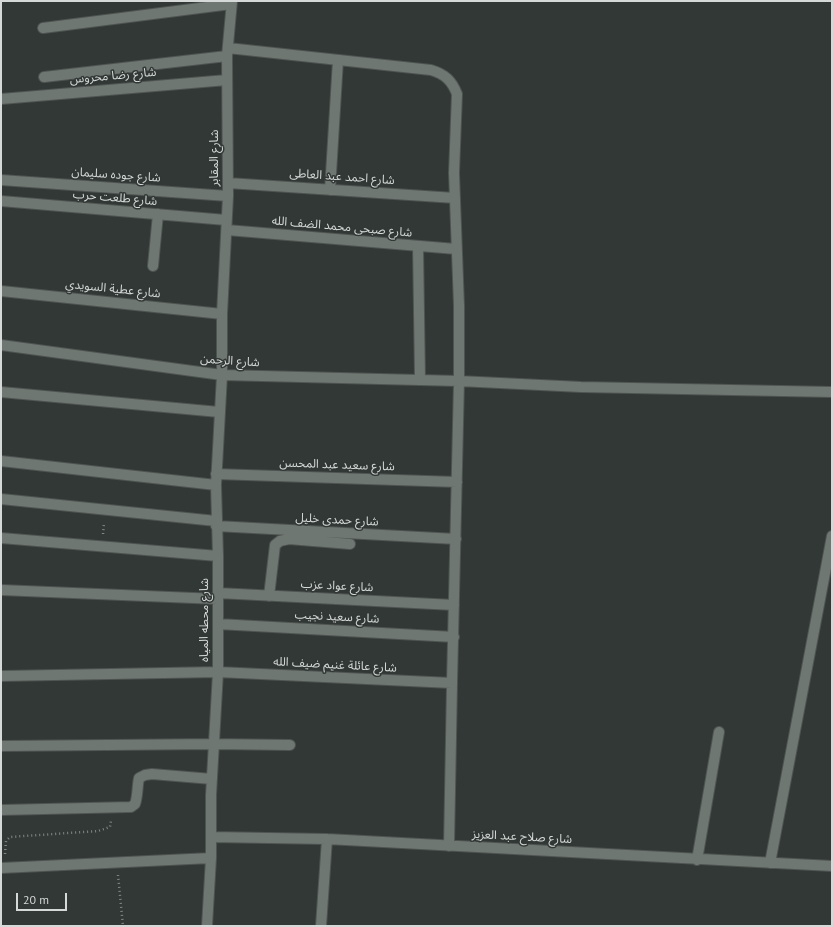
<!DOCTYPE html>
<meta charset="utf-8">
<style>
body{margin:0}
#map{position:relative;width:833px;height:927px;overflow:hidden;background:#313835;font-family:"PT Sans",sans-serif}
canvas{display:block}
.frame{position:absolute;inset:0;border:2px solid #d5d9d7;pointer-events:none}
.scale{position:absolute;left:16px;top:893px;width:51px;height:18px;box-sizing:border-box;border:2px solid #d5d9d7;border-top:0;padding-left:5px;font-size:12px;line-height:14px;white-space:nowrap;color:#d5d9d7;-webkit-text-stroke:3px #313835;paint-order:stroke}
</style>
<div id="map">
<canvas width="833" height="927"></canvas>
<div class="frame"></div>
<div class="scale">20 m</div>
</div>
<script>
const c = document.querySelector('canvas').getContext('2d');
c.lineJoin = 'round';
function stroke(path, color, width, dash) {
  c.strokeStyle = color;
  c.lineWidth = width;
  c.lineCap = dash ? 'butt' : 'round';
  c.setLineDash(dash || []);
  c.stroke(path);
}
function label(font, color, halo, rows, align = 'center') {
  c.font = font + ' "PT Sans","Noto Sans Arabic",sans-serif';
  c.lineWidth = 3;
  c.setLineDash([]);
  c.textBaseline = 'middle';
  c.strokeStyle = halo;
  c.fillStyle = color;
  for (const [text, x, y, turn = 0] of rows) {
    c.save();
    c.translate(x, y);
    c.rotate((+turn || 0) * Math.PI / 180);
    c.textAlign = isNaN(turn) ? turn : align;
    if (halo) c.strokeText(text, 0, 0);
    c.fillText(text, 0, 0);
    c.restore();
  }
}
const street = new Path2D(`
 M43,28l188,-24
 M228,48l203,22c14,4 21,11 26,24l-3,79 5,133v75l-7,302 -3,163
 M44,77l183,-21
 M1,99l226,-19
 M1,180l227,16
 M228,183l227,15
 M330,190l8,-130
 M1,201l225,19
 M227,230l229,19
 M418,246l2,134
 M153,266l5,-52
 M1,291l221,23
 M1,345l221,30 237,6 122,6 251,5
 M1,392l218,20
 M1,461l215,24
 M216,474l241,8
 M1,499l215,22
 M216,526l240,13
 M1,538l217,18
 M1,590l217,9
 M218,593l236,12
 M269,596l6,-51 5,-4 9,-2 61,5
 M218,624l236,13
 M1,676l217,-4 234,11
 M1,746l213,-2 76,1
 M1,810l130,-3 4,-3c3,-8 2,-17 4,-26l6,-3 7,-1 60,5
 M211,837l116,2 505,27
 M697,860l22,-128
 M770,863l62,-327
 M1,868l210,-10
 M207,926l4,-68v-63l7,-123v-116l-2,-71 6,-110v-61l6,-118 -1,-140 5,-55
 M321,926l6,-87`);
stroke(street, '#4e5451', 12);
stroke(new Path2D(`
 M103,534l1,-11
 M5,854l1,-13 4,-4 88,-6 12,-4 1,-6
 M118,875l5,51`), '#828885', 2.5, [1, 3]);
stroke(street, '#6f7773', 10);
label('12px', '#d5d9d7', '#313835', [
 ["شارع رضا محروس",113,76,-5],
 ["شارع المقابر",215,158,-90],
 ["شارع جوده سليمان",116,175,4],
 ["شارع احمد عبد العاطى",342,177,4],
 ["شارع طلعت حرب",115,198,5],
 ["شارع صبحى محمد الضف الله",342,227,5],
 ["شارع عطية السويدي",113,289,6],
 ["شارع الرحمن",230,361,4],
 ["شارع سعيد عبد المحسن",337,465,2],
 ["شارع حمدى خليل",337,520,3],
 ["شارع عواد عزب",337,586,3],
 ["شارع سعيد نجيب",337,617,3],
 ["شارع محطه المياه",205,620,-90],
 ["شارع عائلة غنيم ضيف الله",335,665,3],
 ["شارع صلاح عبد العزيز",522,837,3]
]);
</script>
